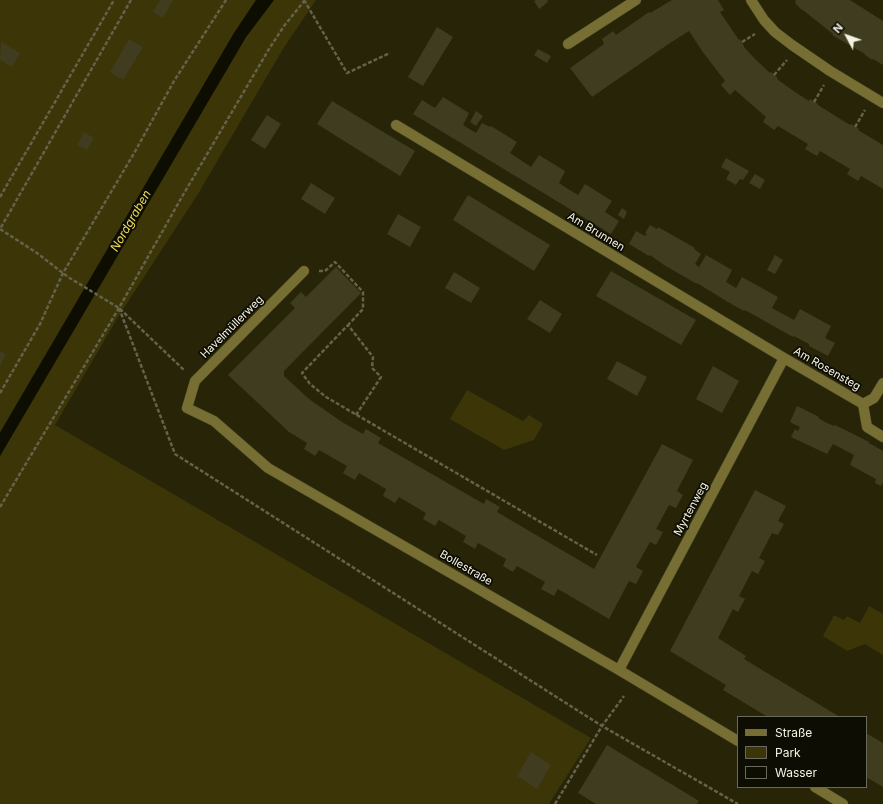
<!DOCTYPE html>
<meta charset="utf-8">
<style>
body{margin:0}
#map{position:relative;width:883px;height:804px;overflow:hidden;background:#272408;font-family:Inter,sans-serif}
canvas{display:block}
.legend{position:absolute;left:737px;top:716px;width:130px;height:72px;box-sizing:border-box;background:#0e0d03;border:1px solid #6a695d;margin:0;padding:5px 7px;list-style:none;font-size:12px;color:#f5f3e3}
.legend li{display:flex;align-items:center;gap:8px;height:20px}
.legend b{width:20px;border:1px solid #6a695d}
.north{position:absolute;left:827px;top:16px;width:40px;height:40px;-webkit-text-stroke:3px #0e0d03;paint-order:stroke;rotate:311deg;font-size:11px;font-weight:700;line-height:16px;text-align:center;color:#f5f3e3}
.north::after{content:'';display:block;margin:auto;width:14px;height:18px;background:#f5f3e3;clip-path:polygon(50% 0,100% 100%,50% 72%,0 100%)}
</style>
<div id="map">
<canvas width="883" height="804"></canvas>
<ul class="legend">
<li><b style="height:5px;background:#766e32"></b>Straße</li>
<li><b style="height:11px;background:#3b3507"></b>Park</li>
<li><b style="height:11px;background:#0e0d02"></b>Wasser</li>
</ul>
<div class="north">N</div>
</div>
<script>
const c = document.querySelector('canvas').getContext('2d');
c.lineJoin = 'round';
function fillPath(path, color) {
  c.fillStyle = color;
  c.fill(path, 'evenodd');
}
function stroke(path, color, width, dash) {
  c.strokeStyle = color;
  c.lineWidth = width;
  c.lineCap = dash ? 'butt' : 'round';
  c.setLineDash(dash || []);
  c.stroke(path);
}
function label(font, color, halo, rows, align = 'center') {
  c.font = font + ' Inter,sans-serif';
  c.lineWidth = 3.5;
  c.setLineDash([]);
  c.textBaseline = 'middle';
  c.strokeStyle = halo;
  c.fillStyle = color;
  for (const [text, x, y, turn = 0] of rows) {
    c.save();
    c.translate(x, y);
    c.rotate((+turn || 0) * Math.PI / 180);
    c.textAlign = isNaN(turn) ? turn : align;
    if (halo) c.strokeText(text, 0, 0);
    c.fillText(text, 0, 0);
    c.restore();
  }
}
fillPath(new Path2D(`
 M0,0h256l-22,33 -234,399z
 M274,0h42l-33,49 -85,145 -80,123 -63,108 536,313 -42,66h-549v-348l246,-419z
 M467,390l56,31 6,-6 14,9 -9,16 -30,10 -54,-31z
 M869,606l14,8v41l-18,-11 -18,7 -24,-15 11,-21 10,5 3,-4 13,7z`), '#3b3507');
fillPath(new Path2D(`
 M256,0h18l-28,37 -246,419v-23l234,-400z`), '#0e0d02');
fillPath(new Path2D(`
 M160,0h13l-10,18 -10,-6z
 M536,0h11l1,2 -9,7 -5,-8z
 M672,0h46l6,10 -4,2 19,28 1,-1 4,7v1l11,12 15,14 1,-1 7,6 -1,1 18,13 14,9 1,-2 8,5v1l32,20 1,-1 8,5 -1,1 25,15v44l-22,-13 -3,5 -11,-7 3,-5 -30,-18 -3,5 -12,-7 3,-5 -30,-18 -4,4 -11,-8 3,-5 -31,-27 -5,5 -9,-10 4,-4 -23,-30 -13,-20 -19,12 -78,54 -22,-29 34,-24 -2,-5 11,-8 3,4 33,-23 1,1z
 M795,0h55l33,21v44l-10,-6 -1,1 -7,-5v-1l-33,-19 1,-1 -30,-24h-1l-7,-7 1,-1z
 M437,27l16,10 -30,49 -15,-9z
 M129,39l14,8 -20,33 -13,-8z
 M1,42l19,11 -8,14 -12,-7z
 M538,49l13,7 -4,7 -13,-8z
 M443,97l26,16 -6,12 13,8 6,-10 8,4 1,-1 26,16 -7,11 21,14 8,-12 26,16 -6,12 9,6 10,6 7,-11 27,17 -7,11 14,9 -8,13 -198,-120 9,-14 13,8z
 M332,101l83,50 -15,25 -83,-52z
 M476,111l7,5 -7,10 -6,-4z
 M267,115l14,9 -16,25 -14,-9z
 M84,132l10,6 -7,12 -10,-5z
 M726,158l23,13 -6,9 -3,-1 -4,6 -10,-6 4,-7 -9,-5z
 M755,174l10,6 -5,9 -11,-6z
 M311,183l24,15 -10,16 -24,-15z
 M468,195l82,50 -16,26 -81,-51z
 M622,208l5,4 -3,7 -6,-4z
 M398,214l23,13 -11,20 -23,-13z
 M650,225l7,4 1,-2 37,21 -1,1 7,5 -6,10 4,3 7,-12 26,15 -6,12 10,6 6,-11 36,20 -6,11 22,12 6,-11 31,17 -6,12 10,5 -7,13 -19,-10v-2l-15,-8 -1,1 -48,-27 -1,1 -16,-9 -31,-19v1l-33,-19 -14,-10 -1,1 -20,-12 7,-13 9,5 2,-2 -2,-1z
 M775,255l8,5 -8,14 -8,-4z
 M336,267l25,26 -77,78v5l25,23 33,23 21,12 3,-5 15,9 -3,5 106,61 2,-5 14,8 -3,5 97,57 68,-125 31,16 -16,31 6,4 -7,13 -7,-3 -13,24 7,3 -7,13 -6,-3 -14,25 7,4 -7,13 -7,-3 -20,38 -51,-30 -4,7 -13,-7 4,-7 -28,-16 -4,6 -10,-6 3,-7 -28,-16 -3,6 -12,-7 3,-6 -27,-16 -4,6 -12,-7 3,-6 -27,-16 -4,6 -12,-7 3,-7 -27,-16 -4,7 -12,-7 4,-7 -28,-16 -4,6 -11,-7 3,-6 -18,-11 -61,-57 67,-67 -5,-5 11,-11 5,5z
 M611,271l85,49 -15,25 -85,-49z
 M454,272l26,16 -9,15 -26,-15z
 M540,300l22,14 -12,19 -23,-14z
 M0,351l6,3 -6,12z
 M617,361l30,16 -10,19 -30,-17z
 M713,366l26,15 -17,32 -26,-14z
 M797,406l22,11 -1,1 9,5 7,3 1,-1 34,17v1l14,8v31l-2,4 -6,-3 1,-4 -26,-14 4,-10 -21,-11 -6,10 -36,-17 4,-8 3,2 2,-4 -10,-5z
 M755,490l31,16 -8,15 6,3 -6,11 -6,-2 -13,25 6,3 -7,13 -6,-3 -13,25 6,3 -7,13 -5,-3 -15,29 28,18 -2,3 96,58h-72l-45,-27 3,-5 -56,-34z
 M866,733l17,10v44l-17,-10z
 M607,745l92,56 -2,3h-101l-18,-11z
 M531,752l20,13 -14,24 -20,-13z`), '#403c20');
const minor = new Path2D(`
 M751,0l13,20 11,12 17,13 38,26 53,32
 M568,44l68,-44
 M396,125l388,233 79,46
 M304,271l-109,110 -8,27 27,13 54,47 351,202 119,71
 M863,404l4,23 16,10
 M863,404l11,-6 9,-15
 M619,670l165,-312
 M815,787l28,17`);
stroke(minor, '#444127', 11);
stroke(new Path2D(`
 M131,0l-131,229 37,24 31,24 51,31 65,62
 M304,0l43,73 43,-20
 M742,42l13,-8
 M774,75l13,-15
 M814,102l10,-17
 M855,127l10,-17
 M0,197l114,-197
 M319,271h6l10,-9 28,30v17l-15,16
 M119,308l56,146 427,272 136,78
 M0,393l40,-69 23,-51 70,-118 41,-74 52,-81
 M356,415l25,-38 -9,-9 1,-11 -25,-32 -46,48 8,11 16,13 271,158
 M0,507l119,-199 64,-113 86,-146 15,-23 21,-26
 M555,804l47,-78 22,-30`), '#65624a', 2.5, [4, 2]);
stroke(minor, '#766e32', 10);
label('11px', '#f5f3e3', '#0e0d03', [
 ["Am Brunnen",596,232,31],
 ["Havelmüllerweg",232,327,-45],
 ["Am Rosensteg",827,369,30],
 ["Myrtenweg",691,509,-62],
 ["Bollestraße",466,568,30]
]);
label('italic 12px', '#efdd58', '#0e0d03', [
 ["Nordgraben",131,221,-60]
]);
</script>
